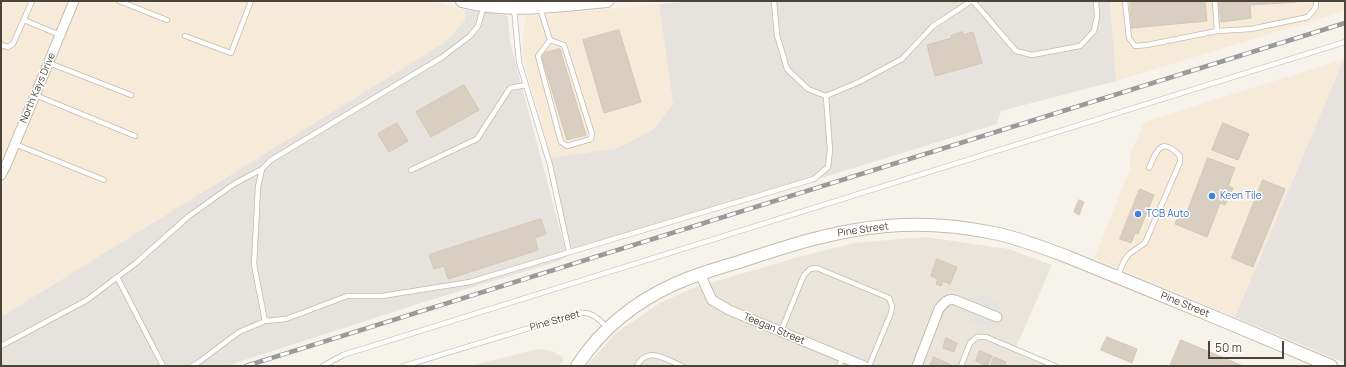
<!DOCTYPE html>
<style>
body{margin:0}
#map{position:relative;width:1346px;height:367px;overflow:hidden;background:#f6f3ec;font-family:Manrope,sans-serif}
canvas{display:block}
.frame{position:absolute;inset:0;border:2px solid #4b4439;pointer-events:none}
.scale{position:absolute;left:1208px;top:341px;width:76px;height:18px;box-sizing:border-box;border:2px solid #4b4439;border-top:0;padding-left:5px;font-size:12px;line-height:14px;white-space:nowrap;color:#4b4439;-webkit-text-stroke:3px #fff;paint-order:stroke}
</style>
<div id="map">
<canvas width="1346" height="367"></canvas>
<div class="frame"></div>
<div class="scale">50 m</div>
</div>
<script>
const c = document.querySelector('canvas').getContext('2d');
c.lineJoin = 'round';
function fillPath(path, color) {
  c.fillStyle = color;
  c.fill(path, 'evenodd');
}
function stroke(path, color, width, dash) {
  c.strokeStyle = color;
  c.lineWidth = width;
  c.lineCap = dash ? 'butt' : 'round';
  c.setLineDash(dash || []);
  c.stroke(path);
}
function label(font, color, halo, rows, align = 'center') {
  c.font = font + ' Manrope,sans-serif';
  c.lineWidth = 3;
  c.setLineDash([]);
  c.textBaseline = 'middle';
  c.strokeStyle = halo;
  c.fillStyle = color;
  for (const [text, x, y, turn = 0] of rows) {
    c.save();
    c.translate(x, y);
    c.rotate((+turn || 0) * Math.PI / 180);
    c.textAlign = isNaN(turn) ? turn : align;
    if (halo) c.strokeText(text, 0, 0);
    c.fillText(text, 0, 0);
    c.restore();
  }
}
fillPath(new Path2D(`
 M925,237l84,12 43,16 -36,82 45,19h-473l3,-5 25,-28 44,-30 33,-15 109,-32 52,-13z
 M538,349l14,2 12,7 -5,8h-89z`), '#eae5da');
fillPath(new Path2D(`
 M1,1h433l31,9v10l-18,21 -446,276z
 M1110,1h235v10l-229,70z
 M659,4l14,100 -20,26 -35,18 -68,10 -27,-101 -1,-8 3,-32z
 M1344,59l-109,258 -141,-59 36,-88v-15l14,-33z`), '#f7ead8');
fillPath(new Path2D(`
 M695,1h415l6,80 -115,30 -4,13 -424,130 -23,-96 68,-10 35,-18 20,-26 -14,-100z
 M465,10l43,6 2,26 57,214 -8,5 -135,41 -198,64h-225v-49l446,-276 18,-21z
 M1344,59h1v304l-110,-46z`), '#e6e2dd');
fillPath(new Path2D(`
 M977,293l22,9 -2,8 3,2 -5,11h-3l-2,7 -24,-10z`), '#e5e3e0');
const building = new Path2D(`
 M1130,1h75l2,20 -75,7z
 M1219,1h78v1l-47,3 1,13 -30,4z
 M619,30l22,72 -37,11 -21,-73z
 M963,32v3l10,-3 9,31 -47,13 -8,-31 25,-7 -1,-2z
 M560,49l26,86 -19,5 -26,-86z
 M464,85l15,25 -48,27 -15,-25z
 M397,123l11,18 -19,11 -11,-18z
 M1223,123l26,11 -11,26 -26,-10z
 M1208,158l27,10 -7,18 5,2 -8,17 -5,-2 -13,34 -32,-13 5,-13 6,3z
 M1263,180l22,9 -32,78 -21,-9z
 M1140,189l14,6 -16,39 -3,-1 -4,10 -11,-4z
 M1079,200l5,2 -5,13 -5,-3z
 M541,219l5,15 -11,4 3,12 -90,29 -4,-13 -10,3 -5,-14z
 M937,259l20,8 -7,17 -7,-3 -2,5 -5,-2 2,-5 -7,-3z
 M1107,337l30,12 -5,14 -31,-13z
 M946,338l11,5 -3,9 -11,-4z
 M1181,340l62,26h-73z
 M980,351l12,5 -5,10 -11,-5z
 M934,357l19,9h-23z
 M994,357l12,5 -2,4h-13z`);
fillPath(building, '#d8cfc1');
stroke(building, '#d3c7b4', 1);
const service = new Path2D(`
 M119,1l48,19
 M774,1l3,34 10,34 21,20 18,7 33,-14 43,-23 31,-33 38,-25
 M973,1l43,50 16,4 48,-9 14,-15 3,-14 -1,-16
 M1125,1l4,37 6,8 12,-1 70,-14 34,-2 57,-12 8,-10v-6
 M1215,1l2,30
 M484,6l-6,20 -8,10 -29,22 -170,102 -9,9 -4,18 -4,78 11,56 21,-2 61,-23h35l88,-14 344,-103 14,-12 2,-17 -4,-54
 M514,8l5,54 31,103 19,87
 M540,8l10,32 14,5 28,89 -1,5 -24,7 -6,-4 -23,-86 12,-16
 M24,20l36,15
 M185,36l46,17 20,-52
 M1,45l7,2 5,-3 19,-43
 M49,63l82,32
 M35,95l100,41
 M15,144l89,36
 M411,170l66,-31 33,-51 16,-3
 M117,277l46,89
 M1117,277l7,-16 5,-7 16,-11 35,-81v-6c-19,-20 -23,-6 -31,12
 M781,331l23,-56 6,-6 7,-1 72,30 3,8 -1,7 -22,53
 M1,346l86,-46 49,-37 53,-47 45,-32 28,-15
 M192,366l7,-4 40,-30 26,-11
 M323,366l20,-11 1002,-313
 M404,366l175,-53c13,-2 19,6 28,14
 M637,366c10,-21 30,-6 45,0
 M839,366l4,-9
 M961,366l9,-23 7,-6h9l69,29`);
const minor = new Path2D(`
 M1,175l6,-12 67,-162
 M700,274l12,26 17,10 135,56
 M917,366l22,-57c5,-6 8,-11 16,-9l42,17`);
const tertiary = new Path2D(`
 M462,1c47,13 97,4 145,0
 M577,366c24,-37 59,-65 100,-83 20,-9 41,-15 62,-21 48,-16 97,-32 148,-36 35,-3 72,0 107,7 25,5 50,15 74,24 27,11 54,22 81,33 61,25 121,50 182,76`);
stroke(service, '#c2bbae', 6);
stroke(minor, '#c2bbae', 11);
stroke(tertiary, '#c2bbae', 14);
stroke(service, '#fff', 4.5);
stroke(minor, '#fff', 9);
stroke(tertiary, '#fff', 12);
const rail = new Path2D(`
 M246,366l1099,-343`);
stroke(rail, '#9a9a9a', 4.5);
stroke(rail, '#fff', 3, [9]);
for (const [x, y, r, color] of [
 [1212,196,4,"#3f7fe0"],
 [1138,214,4,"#3f7fe0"]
]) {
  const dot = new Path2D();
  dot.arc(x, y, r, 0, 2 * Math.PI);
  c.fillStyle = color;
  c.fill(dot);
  stroke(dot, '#fff', 1.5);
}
label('10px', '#4b4439', '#fff', [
 ["North Kays Drive",38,88,-67],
 ["Pine Street",863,230,-8],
 ["Pine Street",1185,305,22],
 ["Pine Street",555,321,-16],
 ["Teegan Street",774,329,23]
]);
label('10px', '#366cbe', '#fff', [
 ["Keen Tile",1220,196],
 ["TCB Auto",1146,214]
], 'left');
</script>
